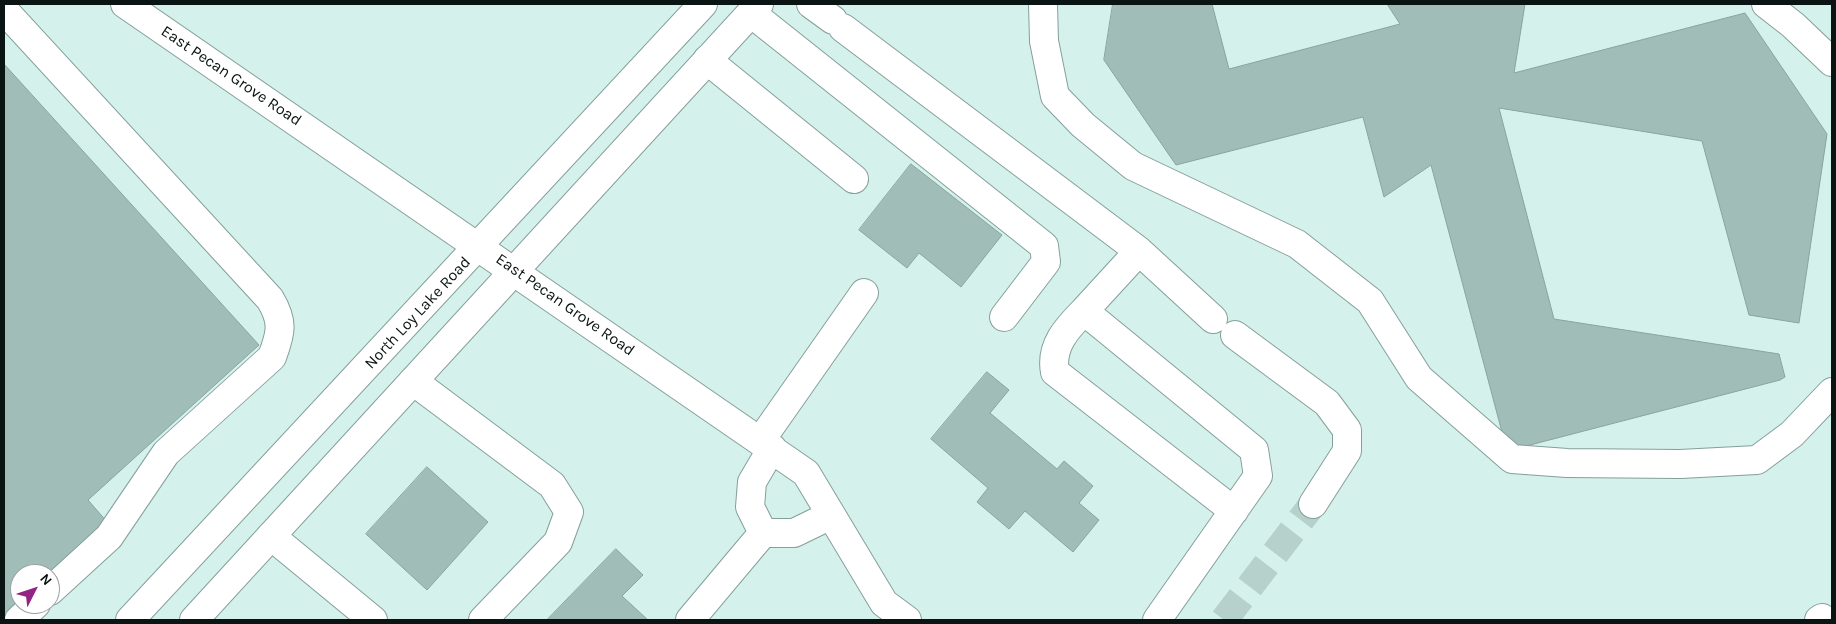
<!DOCTYPE html>
<style>
body{margin:0}
#map{position:relative;width:1836px;height:624px;overflow:hidden;background:#d4f1ec;font-family:Karla,sans-serif}
canvas{display:block}
.frame{position:absolute;inset:0;border:5px solid #0a1413;pointer-events:none}
.north{position:absolute;left:10px;top:564px;width:50px;height:50px;box-sizing:border-box;background:#fff;border:1px solid #9da1a1;border-radius:50%;rotate:49deg;font-size:14px;font-weight:700;line-height:20px;text-align:center;color:#0a1413}
.north::after{content:'';display:block;margin:auto;width:18px;height:22px;background:#932484;clip-path:polygon(50% 0,100% 100%,50% 72%,0 100%)}
</style>
<div id="map">
<canvas width="1836" height="624"></canvas>
<div class="frame"></div>
<div class="north">N</div>
</div>
<script>
const c = document.querySelector('canvas').getContext('2d');
c.lineJoin = 'round';
function fillPath(path, color) {
  c.fillStyle = color;
  c.fill(path, 'evenodd');
}
function stroke(path, color, width, dash) {
  c.strokeStyle = color;
  c.lineWidth = width;
  c.lineCap = dash ? 'butt' : 'round';
  c.setLineDash(dash || []);
  c.stroke(path);
}
function label(font, color, halo, rows, align = 'center') {
  c.font = font + ' Karla,sans-serif';
  c.lineWidth = 4;
  c.setLineDash([]);
  c.textBaseline = 'middle';
  c.strokeStyle = halo;
  c.fillStyle = color;
  for (const [text, x, y, turn = 0] of rows) {
    c.save();
    c.translate(x, y);
    c.rotate((+turn || 0) * Math.PI / 180);
    c.textAlign = isNaN(turn) ? turn : align;
    if (halo) c.strokeText(text, 0, 0);
    c.fillText(text, 0, 0);
    c.restore();
  }
}
const building = new Path2D(`
 M1113,4h99l17,65 171,-45 -13,-20h138l-11,69 231,-60 82,121 -28,189 -50,-8 -47,-174 -203,-33 55,211 225,35 6,23 -5,3 -273,71 -76,-286 -47,32 -21,-80 -187,48 -72,-105z
 M4,64l255,281 -171,155 20,23 -58,51h-30v29l-16,15z
 M911,164l91,71 -41,52 -42,-34 -12,15 -48,-38z
 M987,372l22,18 -19,23 67,56 7,-8 29,25 -14,17 20,17 -26,32 -48,-41 -16,18 -32,-27 11,-14 -57,-49z
 M427,467l61,55 -61,68 -61,-56z
 M616,549l27,26 -21,21 26,24h-101z`);
fillPath(building, '#a1bdb8');
stroke(building, '#89a4a0', 1);
stroke(new Path2D(`
 M1224,620l89,-116`), '#b6d0cb', 28, [28, 14]);
const minor = new Path2D(`
 M125,4l681,469 78,130 23,17
 M811,4l22,16
 M1043,4l1,37 11,55 28,29 50,41 164,78 73,57 49,77 93,81 55,4 113,1 77,-4 35,-26 40,-42
 M1766,4l27,21 39,37
 M4,10l266,289c14,23 11,34 2,58l-106,96 -57,84 -59,54
 M751,13l293,233 2,16 -42,55
 M843,28l296,223 74,68
 M707,60l147,119
 M1139,251l-55,60 170,139 4,26 -101,144
 M1084,311c-17,17 -34,35 -29,61l179,139
 M1235,335l92,68 20,27v21l-34,53
 M413,381l139,104 17,27 -11,30 -75,78
 M761,440l103,-147
 M763,533l-13,-26 2,-25 20,-34
 M271,536l102,84
 M19,620l17,-16
 M690,620l73,-87h31l37,-18
 M1819,620l3,-2`);
const major = new Path2D(`
 M130,620l573,-616
 M194,620l565,-616`);
stroke(minor, '#859f9b', 30);
stroke(major, '#859f9b', 30);
stroke(minor, '#fff', 28);
stroke(major, '#fff', 28);
label('16px', '#0a1413', '#fff', [
 ["East Pecan Grove Road",231,76,34],
 ["East Pecan Grove Road",565,305,35],
 ["North Loy Lake Road",418,313,-47]
]);
</script>
